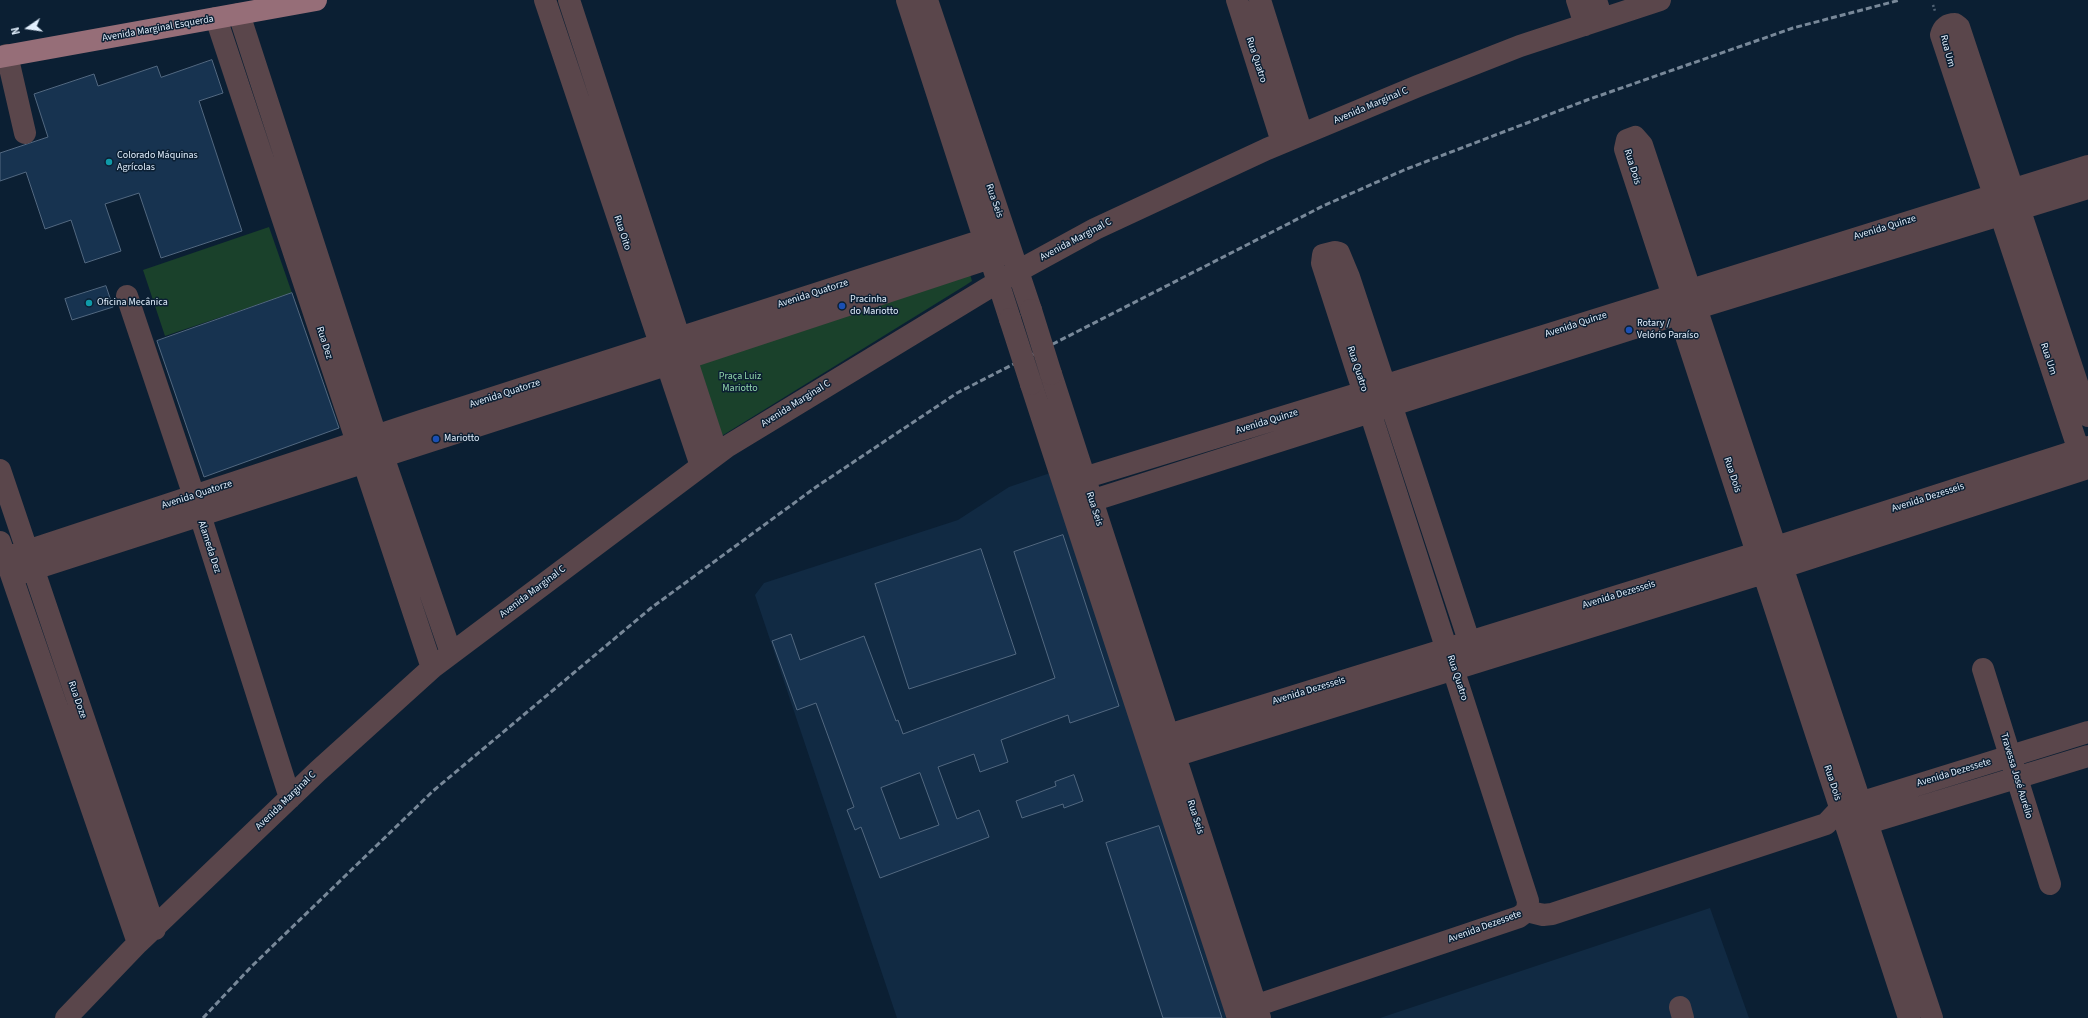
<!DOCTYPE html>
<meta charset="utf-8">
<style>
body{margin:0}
#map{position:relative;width:2088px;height:1018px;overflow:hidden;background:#0b1f33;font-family:"Source Sans 3",sans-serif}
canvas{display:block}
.north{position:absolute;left:8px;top:8px;width:40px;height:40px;-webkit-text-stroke:3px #0b1f33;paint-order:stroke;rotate:257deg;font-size:11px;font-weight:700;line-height:16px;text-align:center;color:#e2effd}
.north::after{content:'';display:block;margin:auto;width:14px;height:18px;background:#e2effd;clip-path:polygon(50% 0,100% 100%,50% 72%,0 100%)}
</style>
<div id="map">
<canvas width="2088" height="1018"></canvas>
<div class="north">N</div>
</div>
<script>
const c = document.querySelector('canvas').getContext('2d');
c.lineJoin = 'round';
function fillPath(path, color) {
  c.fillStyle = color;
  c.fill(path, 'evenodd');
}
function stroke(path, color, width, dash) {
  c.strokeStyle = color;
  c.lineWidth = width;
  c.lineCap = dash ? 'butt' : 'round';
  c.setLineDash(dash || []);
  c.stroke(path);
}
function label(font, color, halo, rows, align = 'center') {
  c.font = font + ' "Source Sans 3",sans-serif';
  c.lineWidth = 3;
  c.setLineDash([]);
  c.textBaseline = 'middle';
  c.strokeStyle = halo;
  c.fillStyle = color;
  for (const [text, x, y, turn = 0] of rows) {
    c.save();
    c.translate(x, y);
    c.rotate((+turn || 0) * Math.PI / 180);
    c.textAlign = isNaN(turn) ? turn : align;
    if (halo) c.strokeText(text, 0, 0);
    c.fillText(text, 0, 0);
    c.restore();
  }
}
fillPath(new Path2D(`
 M1059,470l179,548h-341l-142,-423 9,-12 194,-63 51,-33z
 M1710,908l39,110h-369z`), '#112a43');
fillPath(new Path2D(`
 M269,227l23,66 -127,43 -22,-66z
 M970,274l2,7 -6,4 -246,152 -27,-77z`), '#1a412b');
const building = new Path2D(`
 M212,60l11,33 -24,8 43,130 -81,27 -22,-65 -34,11 16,47 -36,12 -14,-43 -26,9 -19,-57 -26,9v-28l48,-16 -14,-43 60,-20 4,12 59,-20 4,11z
 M106,286l7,21 -41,13 -7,-21z
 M292,293l47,135 -135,49 -47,-136z
 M1063,535l56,171 -49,17 -2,-8 -67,25 7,22 -28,10 -6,-18 -36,13 19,52 22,-9 10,27 -109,41 -19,-51 -6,3 -8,-20 7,-3 -38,-104 -19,7 -25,-69 19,-7 9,26 64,-24 32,85 2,-1 5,14 152,-56 -41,-126zM920,773l19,52 -39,14 -19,-51z
 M981,549l35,105 -107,35 -34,-105z
 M1074,775l9,26 -19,7 -1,-4 -41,14 -6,-17 40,-15 -1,-4z
 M1159,826l63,192h-59l-57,-175z`);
fillPath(building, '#173350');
stroke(building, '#526880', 1);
stroke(new Path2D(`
 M1933,5l2,6`), '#526375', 2.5, [2, 2]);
stroke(new Path2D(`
 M545,0l156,466
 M569,0l148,453
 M907,0l103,319
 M927,0l104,310
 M1237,0l45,142
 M1260,0l42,134
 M1577,0l8,25
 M1596,0l6,19
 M239,14l137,422 75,217
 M216,18l216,650
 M7,55l18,78
 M127,296l67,200 96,302
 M1051,374l209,644
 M1031,384l207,634
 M2083,463l-142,-428c2,-8 7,-11 14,-11l4,3 129,389
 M0,470l155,459
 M1064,484l300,-92 724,-226
 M1072,507l625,-199 391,-120
 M0,542l138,401
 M6,558l415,-137 584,-188
 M12,576l654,-211 345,-114
 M1476,662l-127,-385 -10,-24 -4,-1 -12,3 -1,8 206,638 -1,10
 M1983,669l67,215
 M1149,741l627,-194 312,-100
 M1155,762l628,-195 305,-99
 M1855,827l233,-71
 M1527,911l16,4 9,-1 274,-90 14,-15 248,-77
 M1680,1007l3,11
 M1243,1010l276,-93 8,-6
 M66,1018l72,-75 180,-172 114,-103 296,-222 270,-164 97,-53 172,-80 151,-63 102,-40 140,-46
 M1909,1018l-284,-869 2,-9 8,-3 7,8 290,873`), '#5a464b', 22);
stroke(new Path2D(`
 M0,57l316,-57`), '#966e78', 22);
stroke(new Path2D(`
 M203,1018l48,-51 182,-176 218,-183 165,-121 141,-94 366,-187 81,-36 183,-70 206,-72 107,-28`), '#788899', 3, [6, 3]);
stroke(new Path2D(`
 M1031,310l20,64
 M1010,319l21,65`), '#5a464b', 22);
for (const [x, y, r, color] of [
 [109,162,4,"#0f9aa8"],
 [89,303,4,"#0f9aa8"],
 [842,306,4,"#1a4fb4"],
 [1629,330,4,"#1a4fb4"],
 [436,439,4,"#1a4fb4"]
]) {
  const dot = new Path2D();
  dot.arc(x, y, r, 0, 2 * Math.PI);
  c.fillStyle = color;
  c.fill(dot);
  stroke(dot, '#0b1f33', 1.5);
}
label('10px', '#e2effd', '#0b1f33', [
 ["Avenida Marginal Esquerda",158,29,-10],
 ["Rua Um",1947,51,75],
 ["Rua Quatro",1256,60,72],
 ["Avenida Marginal C",1371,106,-23],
 ["Rua Dois",1632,167,73],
 ["Rua Seis",994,201,71],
 ["Avenida Quinze",1885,228,-17],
 ["Rua Oito",622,233,72],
 ["Avenida Marginal C",1076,240,-28],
 ["Avenida Quatorze",813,294,-18],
 ["Avenida Quinze",1576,325,-18],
 ["Rua Dez",324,343,72],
 ["Rua Um",2048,359,72],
 ["Rua Quatro",1357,369,72],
 ["Avenida Quatorze",505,394,-18],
 ["Avenida Marginal C",796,404,-32],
 ["Avenida Quinze",1267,422,-17],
 ["Rua Dois",1732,475,72],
 ["Avenida Quatorze",197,495,-18],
 ["Avenida Dezesseis",1928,498,-18],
 ["Rua Seis",1094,509,72],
 ["Alameda Dez",209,547,72],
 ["Avenida Marginal C",533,592,-37],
 ["Avenida Dezesseis",1619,595,-17],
 ["Rua Quatro",1457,678,72],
 ["Avenida Dezesseis",1309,691,-17],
 ["Rua Doze",77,700,71],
 ["Avenida Dezessete",1954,773,-17],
 ["Travessa José Aurélio",2016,776,73],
 ["Rua Dois",1832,783,72],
 ["Avenida Marginal C",286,801,-44],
 ["Rua Seis",1195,817,72],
 ["Avenida Dezessete",1485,927,-20]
]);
label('10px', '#e2effd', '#0b1f33', [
 ["Colorado Máquinas",117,156],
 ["Agrícolas",117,168],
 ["Pracinha",850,300],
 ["do Mariotto",850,312],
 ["Oficina Mecânica",97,303],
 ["Rotary /",1637,324],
 ["Velório Paraíso",1637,336],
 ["Mariotto",444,439]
], 'left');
label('10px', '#93d8ac', '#0b1f33', [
 ["Praça Luiz",740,377],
 ["Mariotto",740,389]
]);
</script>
